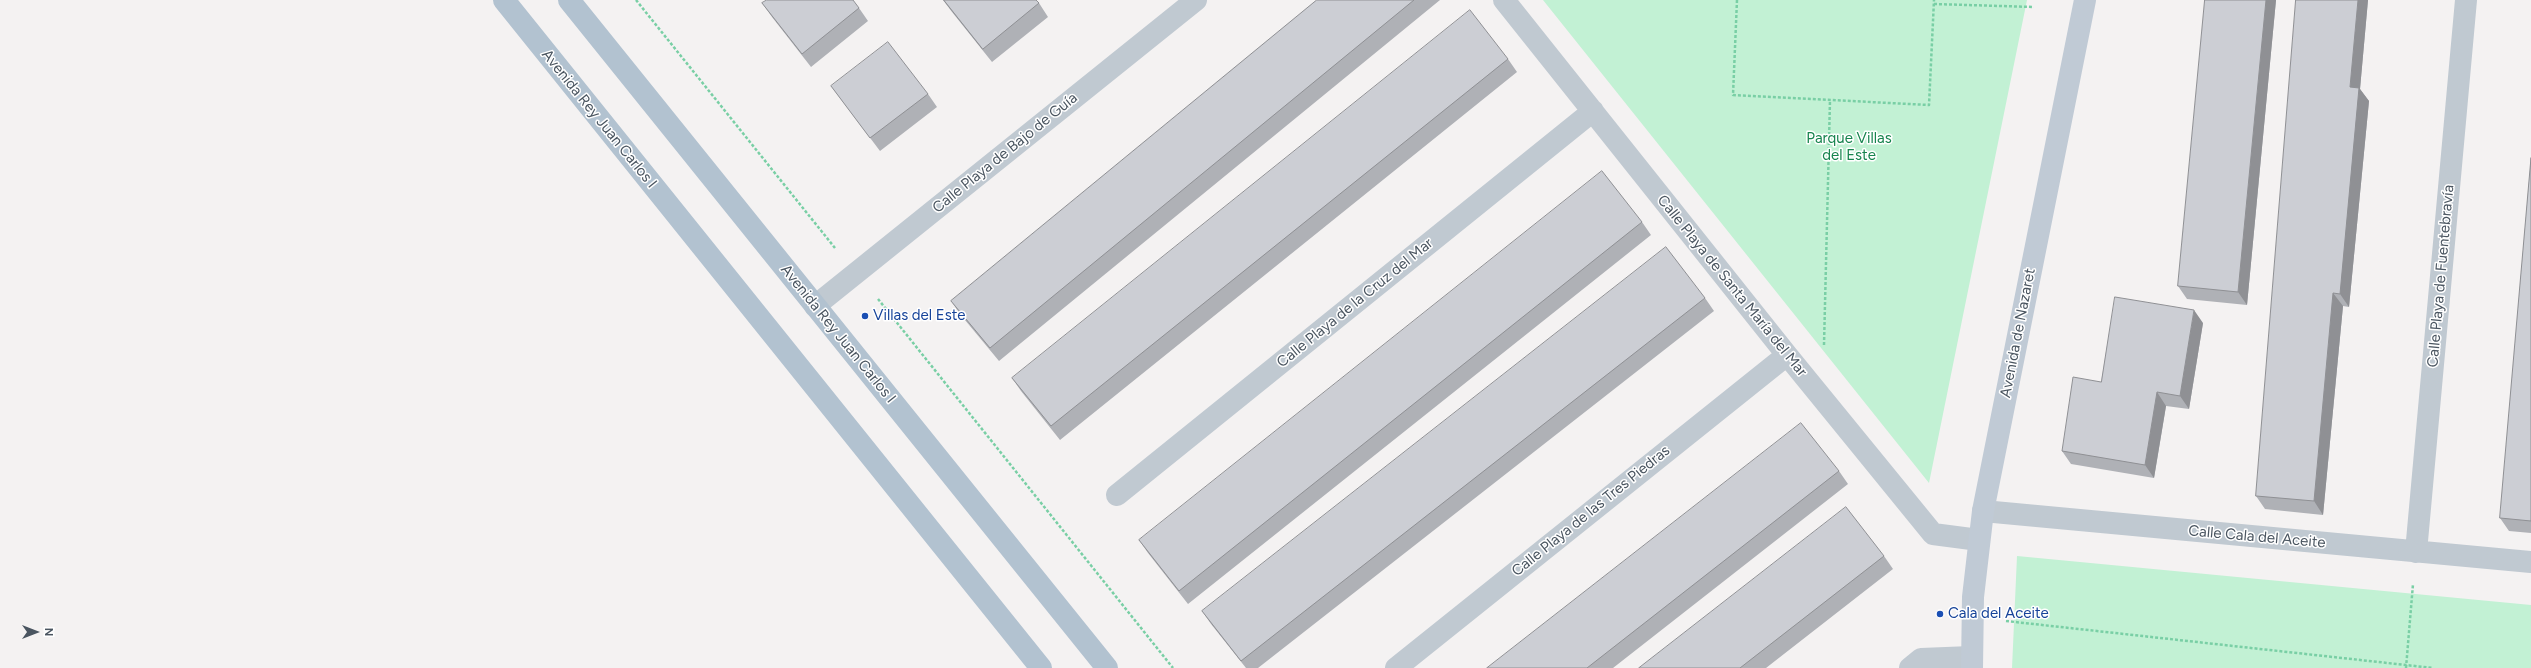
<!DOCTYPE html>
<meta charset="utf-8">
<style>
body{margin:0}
#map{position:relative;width:2531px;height:668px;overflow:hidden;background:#f4f2f2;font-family:Figtree,sans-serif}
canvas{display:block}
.north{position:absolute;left:16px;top:612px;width:40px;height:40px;-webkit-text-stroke:3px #fff;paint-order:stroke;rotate:90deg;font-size:11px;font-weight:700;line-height:16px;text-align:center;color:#4a5560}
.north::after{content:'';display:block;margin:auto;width:14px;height:18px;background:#4a5560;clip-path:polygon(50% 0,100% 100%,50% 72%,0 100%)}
</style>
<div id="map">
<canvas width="2531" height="668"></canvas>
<div class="north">N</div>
</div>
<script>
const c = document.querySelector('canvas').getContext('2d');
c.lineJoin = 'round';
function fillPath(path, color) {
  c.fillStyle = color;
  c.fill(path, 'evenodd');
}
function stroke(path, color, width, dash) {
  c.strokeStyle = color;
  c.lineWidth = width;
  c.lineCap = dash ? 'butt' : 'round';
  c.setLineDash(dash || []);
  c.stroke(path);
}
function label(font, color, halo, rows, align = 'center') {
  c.font = font + ' Figtree,sans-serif';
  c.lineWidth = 3;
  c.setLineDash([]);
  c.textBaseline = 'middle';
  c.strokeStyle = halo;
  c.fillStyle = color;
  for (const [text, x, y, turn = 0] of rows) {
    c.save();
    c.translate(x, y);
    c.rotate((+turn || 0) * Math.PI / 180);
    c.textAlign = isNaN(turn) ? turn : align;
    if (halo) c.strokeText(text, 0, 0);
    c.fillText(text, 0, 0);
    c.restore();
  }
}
fillPath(new Path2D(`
 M1543,0h484l-98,483z
 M2017,556l514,49v63h-519z`), '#c2f1d4');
stroke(new Path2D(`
 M636,0l199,248
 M1737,0l-4,95 196,10 5,-105
 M1934,4l100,3
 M878,299l295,369
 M1824,345l6,-245
 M2006,621l427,47
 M2406,668l7,-84`), '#79cfa5', 2.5, [3, 2]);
stroke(new Path2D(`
 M1504,0l283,355 146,179 46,6
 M815,306l381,-306
 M1117,495l476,-384
 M1983,511l548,51
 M2416,552l50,-552
 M1396,668l391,-313
 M1910,668l11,-9 50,-2`), '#c0c9d1', 22);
stroke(new Path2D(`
 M1972,668l1,-71 10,-86 102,-511`), '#c0cad5', 22);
stroke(new Path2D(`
 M504,0l537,668
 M569,0l538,668`), '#b2c2d0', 22);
fillPath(new Path2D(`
 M943,0l96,3 9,14 -56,45 -40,-50z
 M1317,0h123l-441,361 -39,-47 -9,-13z
 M2205,0h71l-29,305 -60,-6 -9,-13z
 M2296,0h72l-8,89 9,12 -20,206 -6,-1 -20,209 -58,-6 -9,-13z
 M762,3l97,5 9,13 -57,46 -39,-50z
 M1508,59l9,13 -457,368 -39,-49 -9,-13z
 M831,86l97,8 9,13 -57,44z
 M2531,158v375l-22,-2 -9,-13z
 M1642,222l9,13 -463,369 -40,-51 -9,-13z
 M1705,298l9,13 -456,357h-12l-35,-44 -9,-13z
 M2203,323l-14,86 -23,-3 -12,72 -83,-14 -9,-13 39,-69z
 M1839,471l9,13 -235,184h-126z
 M1884,556l9,13 -127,99h-127z`), '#afb1b6');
fillPath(new Path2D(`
 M2266,0h10l-29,305 -9,-13z
 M2358,0h10l-8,89 9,12 -20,206 -9,-13 10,-207z
 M2333,293l10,13 -20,209 -9,-14z
 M2194,310l9,13 -14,86 -9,-13z
 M2157,392l9,14 -12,72 -9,-13z`), '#8f9094');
const building = new Path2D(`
 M767,0h86l6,8 -57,46 -40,-51z
 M944,0h92l3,3 -56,46z
 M1317,0h97l-424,348 -39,-47z
 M2205,0h61l-28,292 -60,-6z
 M2296,0h62l-8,87 9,1 -19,206 -7,-1 -19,208 -58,-5z
 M1470,10l38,49 -457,367 -39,-48z
 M888,42l40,52 -58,44 -39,-52z
 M2531,158v363l-31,-3z
 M1602,171l40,51 -463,369 -40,-51z
 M1666,247l39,51 -464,363 -39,-50z
 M2115,297l79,13 -14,86 -23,-4 -12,73 -83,-14 11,-74 28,5z
 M1801,423l38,48 -252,197h-100z
 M1846,507l38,49 -144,112h-101z`);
fillPath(building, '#ccced4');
stroke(building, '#8f9094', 1);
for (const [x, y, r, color] of [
 [865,316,4,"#1a4fb4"],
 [1940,614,4,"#1a4fb4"]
]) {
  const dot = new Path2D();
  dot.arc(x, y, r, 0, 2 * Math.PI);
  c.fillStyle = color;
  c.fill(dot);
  stroke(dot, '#fff', 1.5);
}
label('15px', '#4a5560', '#fff', [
 ["Avenida Rey Juan Carlos I",599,119,51],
 ["Calle Playa de Bajo de Guía",1005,153,-39],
 ["Calle Playa de Fuentebravía",2441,276,-85],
 ["Calle Playa de Santa María del Mar",1732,286,51],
 ["Calle Playa de la Cruz del Mar",1355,303,-39],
 ["Avenida de Nazaret",2018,333,-79],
 ["Avenida Rey Juan Carlos I",838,334,51],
 ["Calle Playa de las Tres Piedras",1591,511,-39],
 ["Calle Cala del Aceite",2257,537,5]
]);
label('15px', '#17844e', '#fff', [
 ["Parque Villas",1849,139],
 ["del Este",1849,156]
]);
label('15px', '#164399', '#fff', [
 ["Villas del Este",873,316],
 ["Cala del Aceite",1948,614]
], 'left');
</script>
